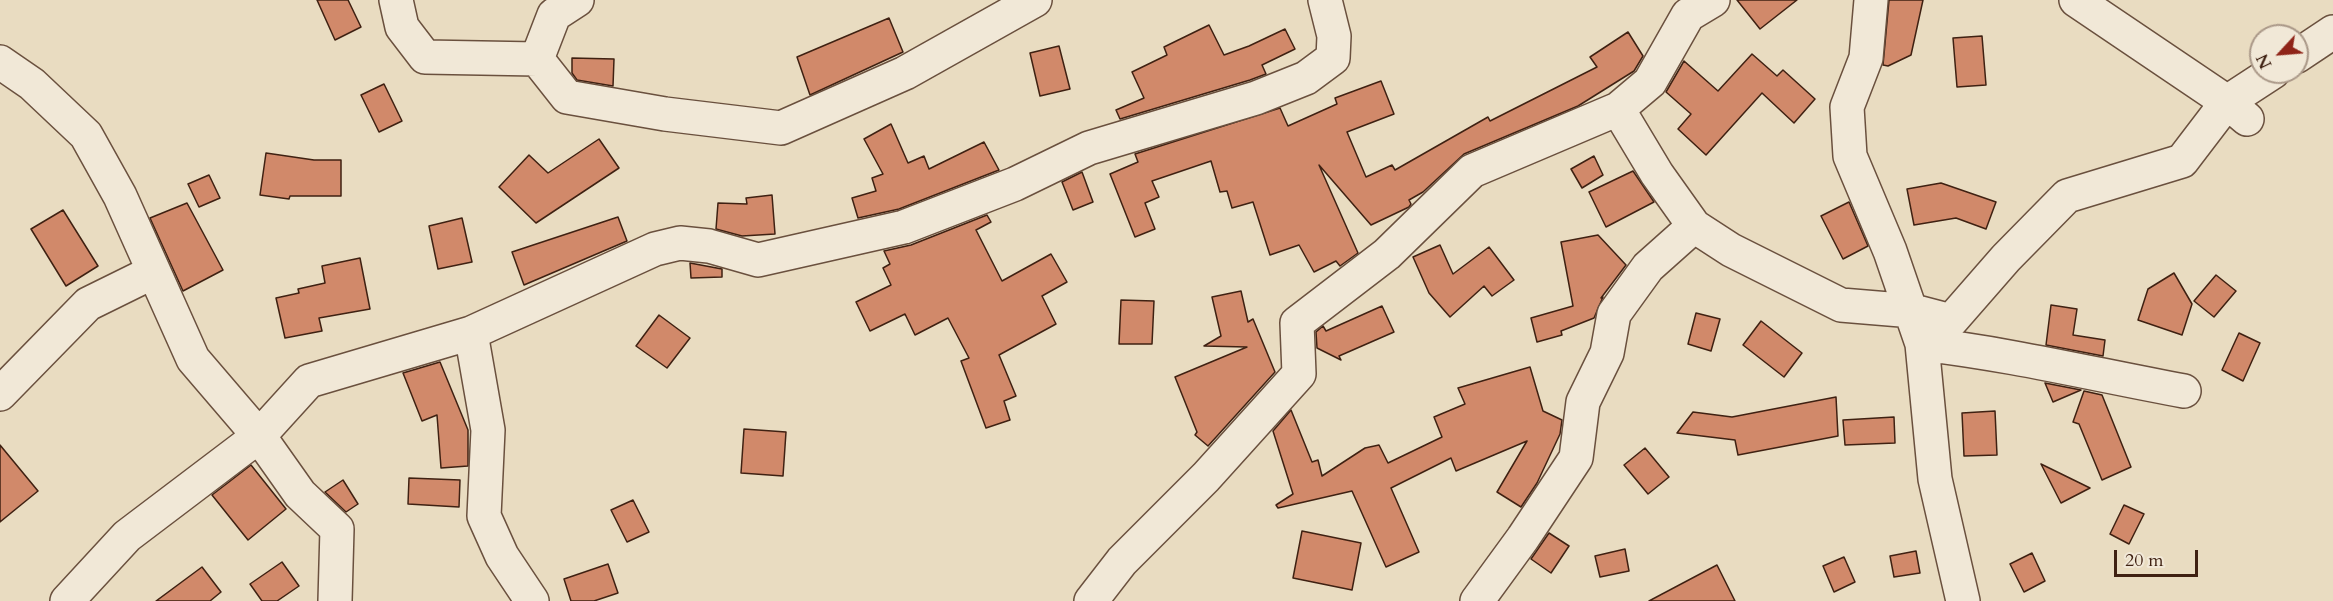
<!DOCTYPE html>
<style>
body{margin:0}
#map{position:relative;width:2333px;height:601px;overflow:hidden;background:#e9dcc1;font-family:Cardo,serif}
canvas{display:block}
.north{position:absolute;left:2249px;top:24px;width:60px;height:60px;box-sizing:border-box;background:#f1e8d7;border:2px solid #aa9888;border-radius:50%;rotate:244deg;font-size:16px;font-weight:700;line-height:24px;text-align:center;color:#3f2112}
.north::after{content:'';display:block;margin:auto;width:21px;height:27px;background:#8f2418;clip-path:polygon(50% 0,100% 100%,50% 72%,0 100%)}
.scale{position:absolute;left:2114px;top:550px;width:84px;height:27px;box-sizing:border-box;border:3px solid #3f2112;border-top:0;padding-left:8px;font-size:18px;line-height:21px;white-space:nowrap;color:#3f2112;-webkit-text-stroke:4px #f1e8d7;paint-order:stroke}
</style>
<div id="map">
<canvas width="2333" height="601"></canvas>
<div class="north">N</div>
<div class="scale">20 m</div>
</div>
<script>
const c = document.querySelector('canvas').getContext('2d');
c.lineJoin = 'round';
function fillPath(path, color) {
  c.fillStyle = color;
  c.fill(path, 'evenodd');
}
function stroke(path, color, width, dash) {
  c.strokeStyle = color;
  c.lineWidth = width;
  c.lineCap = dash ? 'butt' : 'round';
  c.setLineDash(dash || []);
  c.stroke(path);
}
const building = new Path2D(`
 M317,0h31l13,27 -26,13z
 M1737,0h60l-37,29z
 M1889,0h34l-12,55 -23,11 -5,-1z
 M889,18l14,34 -93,43 -13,-38z
 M1209,25l15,30 25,-9 36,-17 10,20 -33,16 4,9 -16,6 -130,39 -4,-9 28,-12 -12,-26 35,-17 -3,-8z
 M1628,32l15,24 -9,15 -56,35 -114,48 -41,38 -14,8 2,4 -2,3 -38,18 -52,-60 39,88 -18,13 -4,-5 -22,11 -15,-27 -29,10 -17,-53 -21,6 -5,-17 -7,1 -9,-31 -59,20 7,16 -14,6 10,26 -20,8 -25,-63 28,-12 -3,-8 145,-46 8,18 49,-22 -2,-6 46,-17 13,33 -47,18 19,45 26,-12 3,5 93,-53 2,4 107,-54 -7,-10z
 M1982,36l4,49 -29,2 -4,-49z
 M1059,46l11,43 -30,7 -10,-43z
 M1752,54l25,22 6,-6 32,29 -21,24 -32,-30 -56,62 -28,-26 13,-15 -25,-22 18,-31 34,30z
 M572,58l42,1 -1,27 -36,-6 -5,-7z
 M384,84l18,37 -23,11 -18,-37z
 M891,124l17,39 16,-7 5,13 55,-27 15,28 -100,39 -41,9 -6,-20 24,-7 -4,-13 11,-4 -19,-35z
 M599,139l20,29 -83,55 -37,-36 30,-32 19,18z
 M266,153l48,7h27v36h-51l-1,3 -29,-4z
 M1594,156l9,19 -21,13 -11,-19z
 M1633,171l21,31 -48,25 -17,-35z
 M1082,172l11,30 -20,8 -11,-28z
 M209,175l11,23 -21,9 -11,-23z
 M1941,183l55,19 -10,27 -30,-11 -42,7 -7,-36z
 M772,195l3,39 -33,2 -26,-7 2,-26 29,1 -1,-6z
 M1849,202l19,44 -25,13 -22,-43z
 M187,203l36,67 -40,21 -33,-73z
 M63,210l35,56 -32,20 -35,-57z
 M987,215l4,7 -15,8 26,51 49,-27 16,28 -25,14 14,28 -57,31 17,41 -12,5 6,19 -24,8 -25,-67 8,-3 -21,-40 -33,17 -10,-21 -35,17 -14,-29 35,-17 -8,-17 7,-4 -6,-13 27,-6z
 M618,217l9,24 -103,44 -12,-33z
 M462,218l10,44 -34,7 -9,-43z
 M1598,235l28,30 -25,33 2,-1 -9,21 -33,13 1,4 -25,7 -6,-24 42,-12 -12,-64z
 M1440,245l13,29 36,-27 25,33 -22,16 -8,-10 -34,31 -21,-24 -16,-36z
 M360,258l10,51 -51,9 3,13 -37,7 -9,-40 23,-5 -1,-4 27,-6 -3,-17z
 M690,263l32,6v8l-31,1z
 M2174,273l18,31 -10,31 -44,-15 10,-31z
 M2216,275l20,16 -22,26 -20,-16z
 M1241,291l7,31 5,-3 22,53 -67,74 -13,-11 2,-3 -22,-55 72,-30 -43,-1 17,-10 -9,-39z
 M1121,300l33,1 -2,43h-33z
 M2051,305l26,4 -4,26 32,5 -2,16 -57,-11z
 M1382,306l12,26 -55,24 2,4 -24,-12 -1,-16 7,-6 3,5z
 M1696,313l24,6 -9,32 -23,-7z
 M659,315l31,23 -23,30 -31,-22z
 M1761,321l41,32 -18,24 -41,-32z
 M2239,333l21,10 -17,38 -21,-11z
 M440,362l28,68v36l-27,2 -4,-53 -15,6 -19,-48z
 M1530,367l13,44 19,9 -2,14 -23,49 -16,24 -24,-15 30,-51 -71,30 -5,-13 -60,30 28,64 -33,15 -34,-76 -74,17 -2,-3 17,-11 -20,-63 18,-21 21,52 6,-2 4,16 43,-28 14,-3 9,18 54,-26 -8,-20 31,-13 -7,-16z
 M2045,383l5,1 31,6 -28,12z
 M2084,391l18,4 29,72 -29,13 -23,-56 -6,-2z
 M1836,397l2,39 -100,19 -3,-15 -58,-7 16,-21 39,5z
 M1995,411l2,44 -33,1 -2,-43z
 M1894,417l1,26 -50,2 -2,-25z
 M744,429l42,3 -3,44 -42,-3z
 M0,445l38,46 -38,31z
 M1645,448l24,29 -21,17 -24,-29z
 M2041,464l49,24 -29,15z
 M251,465l35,44 -38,31 -36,-45z
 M409,478l51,2 -1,27 -51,-3z
 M343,480l15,24 -12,8 -21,-20z
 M633,500l16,32 -22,10 -16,-32z
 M2124,505l20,9 -15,30 -19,-10z
 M1302,531l59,12 -9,47 -59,-12z
 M1549,533l20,13 -18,27 -20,-14z
 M1625,549l4,22 -29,6 -5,-21z
 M1916,551l4,22 -26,4 -4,-21z
 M2032,553l13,28 -21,11 -14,-28z
 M1844,557l11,25 -21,10 -11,-26z
 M282,562l17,24 -22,15h-15l-12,-17z
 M608,564l10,29 -24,8h-23l-7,-22z
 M1717,565l18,36h-86z
 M202,567l19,25 -11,9h-54z`);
fillPath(building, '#d1896a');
stroke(building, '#3f2112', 1.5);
const minor = new Path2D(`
 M396,0l6,27 23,30 112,2
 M577,0l-23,15 -17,44 30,38 98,17 116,14 124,-55 130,-73
 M1871,0l-5,58 -19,49 3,49 40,95 32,93 13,135 28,122
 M2076,0l151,102 20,17
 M2297,56l36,-24
 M0,62l32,22 54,51 34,61 73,163 66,77 41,58 37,35 -2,72
 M1618,109l39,65 37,52 37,24 110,55 72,6 38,10 55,-63 61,-62 115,-35 45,-59 46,-30
 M471,333l17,97 -4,86 18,40 30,45
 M1922,344c88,10 175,31 262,47
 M0,394l88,-90 65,-32
 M67,601l60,-65 132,-100 50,-55 162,-48 184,-84 25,-6 29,3 49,14 146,-33 111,-43 74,-36 167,-50 50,-20 27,-20 1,-22 -9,-36
 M1091,601l31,-40 84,-84 93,-103 -2,-51 90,-69 85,-83 146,-62 32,-27 38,-67 25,-15
 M1477,601l46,-63 53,-80 7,-56 24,-49 7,-39 34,-47 46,-41`);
stroke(minor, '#6a503e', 36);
stroke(minor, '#f1e8d7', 33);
</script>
